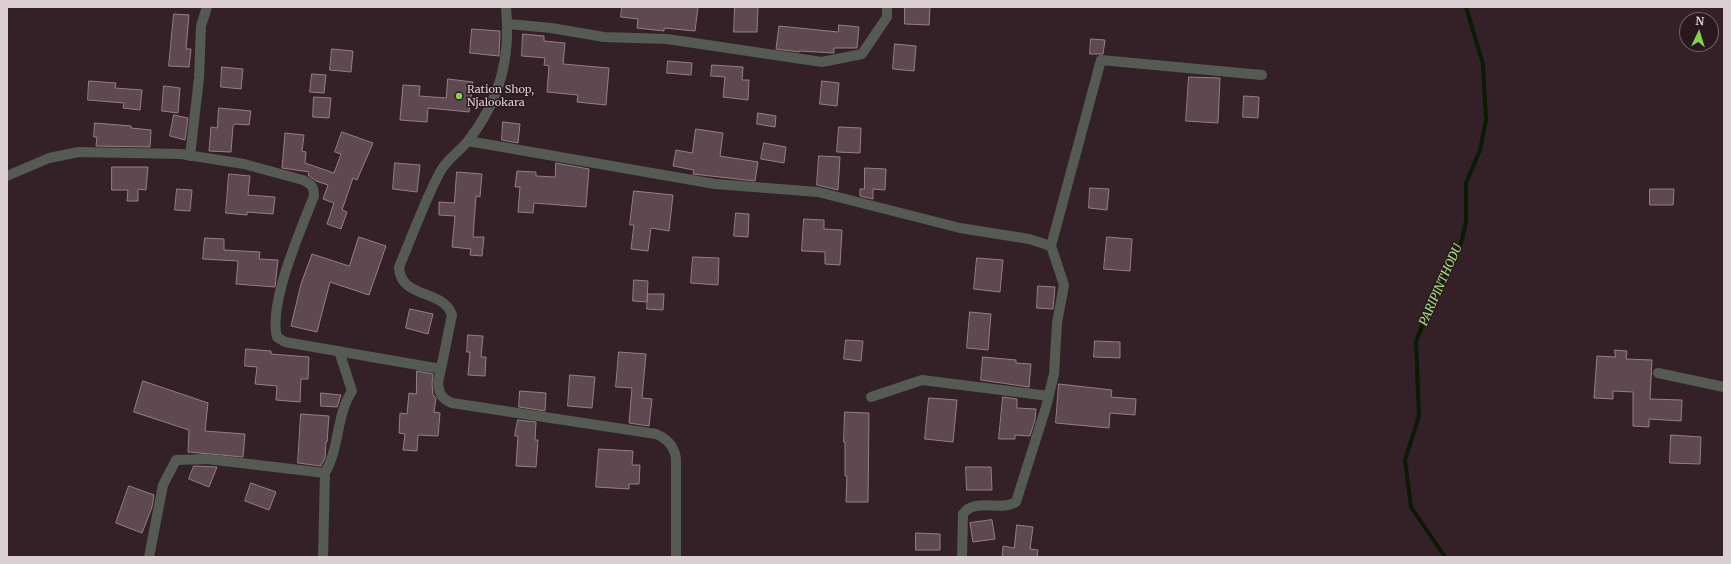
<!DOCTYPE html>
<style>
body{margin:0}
#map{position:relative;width:1731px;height:564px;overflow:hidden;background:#342128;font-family:Merriweather,serif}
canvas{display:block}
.frame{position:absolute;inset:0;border:8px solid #dccfd4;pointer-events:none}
.north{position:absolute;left:1679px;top:12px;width:40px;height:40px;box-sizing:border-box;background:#2a181f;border:1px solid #716167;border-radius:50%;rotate:4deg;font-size:11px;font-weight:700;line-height:16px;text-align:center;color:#dccfd4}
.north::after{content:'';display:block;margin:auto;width:14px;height:18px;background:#82d04f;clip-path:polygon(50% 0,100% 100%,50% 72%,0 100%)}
</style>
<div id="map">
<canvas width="1731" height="564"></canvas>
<div class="frame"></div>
<div class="north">N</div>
</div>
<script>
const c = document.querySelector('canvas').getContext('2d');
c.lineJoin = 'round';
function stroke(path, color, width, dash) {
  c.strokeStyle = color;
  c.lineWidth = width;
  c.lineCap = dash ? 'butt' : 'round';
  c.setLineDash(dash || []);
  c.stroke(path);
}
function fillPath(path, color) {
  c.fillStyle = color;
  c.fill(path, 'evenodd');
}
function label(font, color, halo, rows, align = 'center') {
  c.font = font + ' Merriweather,serif';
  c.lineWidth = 3;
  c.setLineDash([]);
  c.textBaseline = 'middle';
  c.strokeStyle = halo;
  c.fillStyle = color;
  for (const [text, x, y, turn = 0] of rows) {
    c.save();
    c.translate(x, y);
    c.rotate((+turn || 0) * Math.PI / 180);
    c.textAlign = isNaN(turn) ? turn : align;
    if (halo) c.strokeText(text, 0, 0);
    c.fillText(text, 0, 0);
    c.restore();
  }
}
stroke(new Path2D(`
 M1445,557l-34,-50 -6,-47 14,-44 -3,-74 11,-29 35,-73 4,-19v-38l14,-33 6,-30 -3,-56 -17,-57`), '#0b1a03', 4);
const building = new Path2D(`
 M622,7h76l-3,24 -31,-3v3l-27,-3 1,-9 -17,-2z
 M735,7h23l-1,25h-23z
 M905,7h25l-1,18 -24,-1z
 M174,14l15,1 -3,34h5l-2,18 -20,-1z
 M839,25l20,2 -2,21h-23v5l-35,-2v1l-23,-3 3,-23 59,6z
 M472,29l28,2 -1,25 -29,-3z
 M523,34l21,2v5l21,2 -2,21 46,4 -3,37 -29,-3 1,-7 -31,-3 2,-26 -5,-1 1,-7 -23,-2z
 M1091,39l14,1 -2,14h-13z
 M895,44l21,2 -2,25 -21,-2z
 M332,49l21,2 -2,21 -21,-2z
 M668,61l24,2 -1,12 -24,-2z
 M712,65l31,2 -1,13h7l-1,20 -25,-3 2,-20 -14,-1z
 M222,67l21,2 -2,20 -20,-2z
 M312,74l14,1 -2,18 -14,-1z
 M1189,77l31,1 -2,45 -32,-2z
 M448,79l25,3 -4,30 -41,-4 -1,14 -27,-2 3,-35 17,1 -1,10 27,2z
 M89,81l27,2 -1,5 27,2 -2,20 -17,-2 1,-5 -36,-3z
 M822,81l17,2 -2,23 -17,-2z
 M164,86l16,2 -2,25 -16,-2z
 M1244,96l15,1 -1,21 -15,-1z
 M314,97l17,1 -2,20 -16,-1z
 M219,108l32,3 -2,14 -14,-1 -2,2 -2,26 -22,-1 2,-24 6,1z
 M758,113l18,3 -1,11 -18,-3z
 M174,115l14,3 -3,22 -15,-4z
 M503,122l17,2 -2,19 -16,-3z
 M95,123l36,3v2l20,2 -1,17 -54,-1 1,-9h-3z
 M839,127l22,1 -1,25 -23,-1z
 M696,129l27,4 -3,23 38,6 -3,19 -62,-7 1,-4 -21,-4 3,-16 16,3z
 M342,132l31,11 -16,37 -4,-2 -11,32 5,2 -6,17 -14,-5 7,-21 -11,-4 5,-14 -12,-4 -8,-6 1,-3 -27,-4 3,-35 19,2 -2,16 4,1 -1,11 29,10 7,-19 -6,-2z
 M764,143l22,4 -2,16 -23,-4z
 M819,156l21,1 -2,33 -21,-5z
 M395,163l25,2 -3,27 -24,-3z
 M556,163l33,6 -3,38 -52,-4 -1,10 -15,-1 2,-25h-5l2,-16 19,1v4l19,1z
 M112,167h36l-2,23 -8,-1v12h-11l1,-11h-16z
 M865,168l21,1 -1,21 -12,-1v10l-13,-3v-7h4z
 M457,172l25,2 -2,23 -4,-1 -3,41h11l-2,19 -12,-1 1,-6 -19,-2 3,-31 -16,-1v-13l15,1z
 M229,174l21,2 -2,19 27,2 -2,17 -26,-2v3l-21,-2z
 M1090,188l19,1 -2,21 -18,-2z
 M177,189l15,1 -2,21 -15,-1z
 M1650,189h24l-1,16h-23z
 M634,191l39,4 -4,36 -18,-3 -3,23 -17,-2 3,-24h-4z
 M736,213l13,1 -1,23 -14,-1z
 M804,219l20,1v9l18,1 -2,35 -15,-1v-12l-23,-1z
 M359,237l27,9 -17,49 -39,-13 -13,50 -26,-6 10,-42 11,-30 37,12z
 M1107,237l25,2 -2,32 -26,-2z
 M205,238l19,1v11l36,2 -1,7 19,1 -3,27 -39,-3 2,-23 -35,-2z
 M693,257l26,1 -1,27 -27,-2z
 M977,258l26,2 -3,32 -26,-3z
 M634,280l14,1 -1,21 -14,-1z
 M1038,286l17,1 -2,22 -16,-1z
 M648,294h16l-1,16 -16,-1z
 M410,309l23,5 -5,20 -22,-6z
 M970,312l21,2 -3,36 -21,-2z
 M468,335l15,1 -2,21h5l-1,19 -17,-1 2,-23h-3z
 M846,340l17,1 -2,20 -17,-2z
 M1095,341l25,1v16l-26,-1z
 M246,349l25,2v3l38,3 -1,22h-7l-1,23 -24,-2 1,-14 -22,-2 2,-17 -12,-1z
 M1615,350l12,1 -1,8 26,1 -2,39 32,1 -1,21 -32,-2v8l-16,-1v-34l-20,-1v8l-19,-1 3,-42 18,1z
 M619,352l27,2 -4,44 10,1 -3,27 -20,-3 3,-35 -16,-1z
 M983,357l33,3v3l15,1 -2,23 -48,-7z
 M417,371l16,3 -1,10 1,11 3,3 -2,14 6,1 -2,23 -20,-1 -1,16 -14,-1 2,-16 -6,-1 1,-20 7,1 2,-21 7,1z
 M570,375l25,2 -3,31 -24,-2z
 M143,381l65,22 -3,28 40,3 -2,23 -55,-5 1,-22 -55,-18z
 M1059,384l53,6 -1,7 25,2 -1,16 -25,-2 -1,15 -53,-5z
 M520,391l26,2 -1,18 -26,-4z
 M321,393l20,2 -4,12 -16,-1z
 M1003,397l14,2v9l19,1 -1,11 -5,16 -15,-1v4h-16z
 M929,398l28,2 -4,42 -28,-3z
 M845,412l24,1 -1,89h-22l1,-26h-2v-34h-1z
 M301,414l28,2 -2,26h-1l-1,16 -4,8 -23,-3z
 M518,420l18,2 -1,18h3l-2,27 -20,-1 2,-30h-3z
 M1671,435l30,2 -1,27 -30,-1z
 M599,449l34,2 -1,14h8l-1,19h-10v5l-33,-2z
 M194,466l23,1 -8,20 -20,-8z
 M966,467h25l1,23h-25z
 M251,483l25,9 -7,18 -24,-9z
 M129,486l25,9 -2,12 -10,26 -26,-10z
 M992,520l3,19 -22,3 -3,-19z
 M1017,525l16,2 -3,22 8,1 -1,7h-35l1,-11 11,2z
 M916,533l24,1v16h-24z`);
fillPath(building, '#5e4951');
stroke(building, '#957e86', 1);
stroke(new Path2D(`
 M506,7c5,51 -6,93 -38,134 -8,10 -22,19 -28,31 -16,30 -28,65 -41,95 1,32 45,22 53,48l-14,68c1,11 4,16 14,20l204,31c12,5 19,13 20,26v97
 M508,24l43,4 53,9 63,2 155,23 40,-8 25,-37v-10
 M468,141l247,43 103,8 142,36 69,11 22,7 13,39 -7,38 -3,51 -8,33 -30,95c-16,10 -41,-5 -53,12l-1,43
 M190,156l9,-78 2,-52 6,-19
 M7,176l42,-18 30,-6 102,2 63,10 59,16c8,4 11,6 11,16 -13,33 -46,108 -37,141l8,5 156,27
 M1051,246l50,-186 161,15
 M1658,373l66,14
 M871,397l51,-17 127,16
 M149,557l14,-72 13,-25 31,-1 118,14
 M323,557l2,-84c15,-26 11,-58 27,-82l-13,-40`), '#555b53', 10);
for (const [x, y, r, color] of [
 [459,96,4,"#82d04f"]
]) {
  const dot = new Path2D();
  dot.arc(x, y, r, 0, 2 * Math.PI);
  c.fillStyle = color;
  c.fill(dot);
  stroke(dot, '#2a181f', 1.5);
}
label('11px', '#dccfd4', '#2a181f', [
 ["Ration Shop,",467,90],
 ["Njalookara",467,103]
], 'left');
label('italic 12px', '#a2e37b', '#2a181f', [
 ["PARIPINTHODU",1441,285,-66]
]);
</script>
